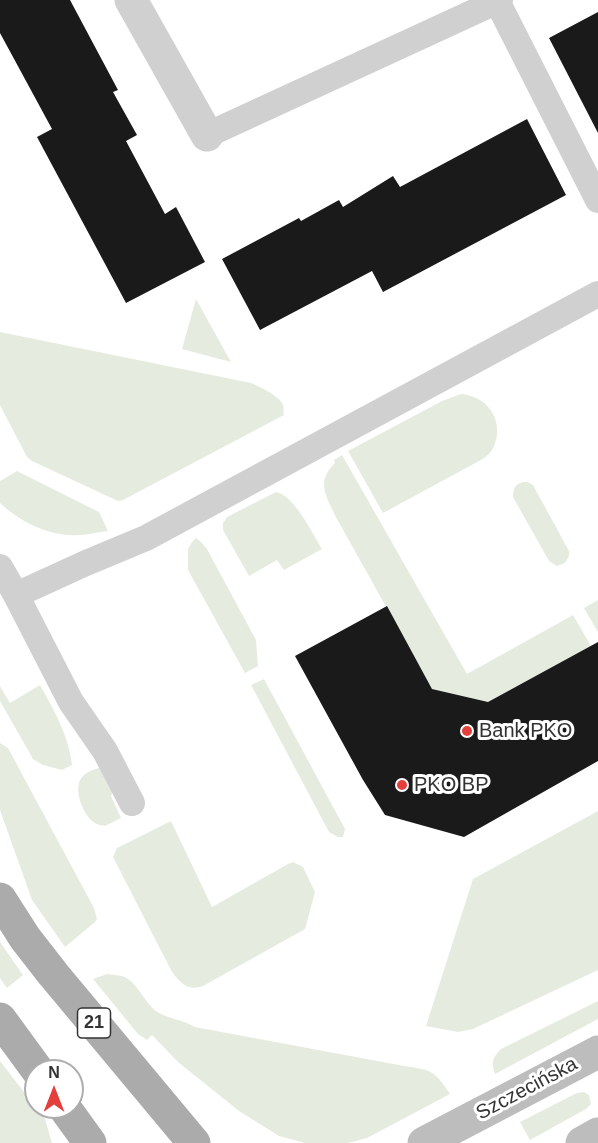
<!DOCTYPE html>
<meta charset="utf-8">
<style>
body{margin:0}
#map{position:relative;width:598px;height:1143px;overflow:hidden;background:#fff;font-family:Arial,sans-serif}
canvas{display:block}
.north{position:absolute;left:24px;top:1059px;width:60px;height:60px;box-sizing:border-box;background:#fff;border:2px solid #adadad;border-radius:50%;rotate:0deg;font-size:16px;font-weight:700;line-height:24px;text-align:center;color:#333}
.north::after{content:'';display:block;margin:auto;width:21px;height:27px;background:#e23f3d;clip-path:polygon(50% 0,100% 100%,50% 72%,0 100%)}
</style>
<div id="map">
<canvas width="598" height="1143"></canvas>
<div class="north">N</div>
</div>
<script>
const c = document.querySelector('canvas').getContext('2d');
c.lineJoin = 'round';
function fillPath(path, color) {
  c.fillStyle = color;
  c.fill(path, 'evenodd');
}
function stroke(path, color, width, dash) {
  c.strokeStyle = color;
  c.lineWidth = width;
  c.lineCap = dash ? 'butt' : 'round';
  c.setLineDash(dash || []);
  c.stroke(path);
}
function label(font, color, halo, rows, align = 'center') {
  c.font = font + ' Arial,sans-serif';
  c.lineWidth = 6;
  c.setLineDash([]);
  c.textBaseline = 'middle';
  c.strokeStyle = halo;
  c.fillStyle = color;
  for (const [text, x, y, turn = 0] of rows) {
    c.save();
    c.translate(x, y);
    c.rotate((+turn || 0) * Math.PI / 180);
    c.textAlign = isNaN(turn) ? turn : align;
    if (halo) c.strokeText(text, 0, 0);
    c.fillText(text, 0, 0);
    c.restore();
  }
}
fillPath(new Path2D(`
 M196,299l35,63 -49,-13z
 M0,332l251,51c9,4 29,13 32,22 1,4 0,7 1,10l-161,85 -5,1 -86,-40 -5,-4 -27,-52z
 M461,394c22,2 38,18 36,41 -1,6 -3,13 -7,18 -3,3 -7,6 -11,8l-96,52 -35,-62 94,-50z
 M342,455l125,219 106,-59 18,31 -103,56 -56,-13 -95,-170c-10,-21 -22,-37 -2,-56l-1,-3z
 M17,471l82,41 9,19c-10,1 -20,4 -29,4 -29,2 -59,-13 -79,-32v-22z
 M523,482h5l5,3 36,66v5l-4,7 -8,3 -8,-5 -36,-64c0,-8 2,-13 10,-15z
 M276,492c19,4 36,41 46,57l-38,21 -7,-10 -28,16 -26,-46v-7l4,-6z
 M196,538l5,4 6,7 49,91 2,26 -13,7 -57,-103v-21l4,-7z
 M598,600v32l-14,-24z
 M264,679l81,150 -2,8h-5l-9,-5 -78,-147z
 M40,685c14,25 29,51 32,80l-10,5 -19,-5 -10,-6 -33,-58v-15l10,17z
 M0,743l8,5 86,160 3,11 -2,3 -30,25 -33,-47 -32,-90z
 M101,767l13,21 -3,8 10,22 -16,8c-5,-1 -10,-2 -14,-6 -9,-9 -19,-33 -8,-44 4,-5 12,-6 18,-9z
 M598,811v159l-125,59 -15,3 -32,-6 47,-147z
 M171,821l41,86 76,-43 5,-2 10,5 12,25 -10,37 -102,57c-15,5 -22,-2 -31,-14l-59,-115 4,-9z
 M0,942l23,33 -16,13 -7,-10z
 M107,974c4,1 11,1 15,2 17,6 22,28 37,37 11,6 25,7 36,14l209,39c28,4 30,4 46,28l-83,44 -19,5h-43l-26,-7 -40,-25 -61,-49 -26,-27 -5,5 -9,-6 -45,-55z
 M598,1001v18l-103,55c-4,-11 -3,-16 6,-25z
 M0,1061l45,58 7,24h-52z
 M584,1092l5,3 2,9 -5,5 -56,31 -10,-18 57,-29z`), '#e5ecdf');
fillPath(new Path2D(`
 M0,0h70l48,90 -5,2 24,43 -11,6 39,73 11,-7 29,55 -79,41 -89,-166 15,-8 -52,-96z
 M598,12v121l-49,-95z
 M527,119l39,76 -183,97 -11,-21 -112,59 -38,-71 77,-41 2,3 38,-21 4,7 50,-31 7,11z
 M387,606l45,83 56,13 110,-60v119l-134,76 -79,-22 -22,-35 -68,-124z`), '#1a1a1a');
stroke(new Path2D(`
 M497,1l101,199
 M207,135l293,-135
 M0,567l16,28 70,-32 60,-25 452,-244
 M16,595l55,107 34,49 27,52`), '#d0d0d0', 26);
stroke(new Path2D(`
 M131,0l76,135`), '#d0d0d0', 33);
stroke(new Path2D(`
 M424,1143l174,-91
 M582,1143l16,-9`), '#bdbdbd', 33);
stroke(new Path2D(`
 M0,899l25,39 28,36 141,169
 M0,1019l38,52
 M64,1107l26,36`), '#ababab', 33);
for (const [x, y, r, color] of [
 [467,731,6,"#e23f3d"],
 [402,785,6,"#e23f3d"]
]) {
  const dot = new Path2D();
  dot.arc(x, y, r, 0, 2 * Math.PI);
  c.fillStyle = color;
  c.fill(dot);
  stroke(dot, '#fff', 2);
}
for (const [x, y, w] of [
 [94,1023,33]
]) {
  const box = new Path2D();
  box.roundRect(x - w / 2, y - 15, w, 30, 4.5);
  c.fillStyle = '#fff';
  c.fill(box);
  stroke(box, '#333', 1.5);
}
label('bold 18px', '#333', null, [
 ["21",94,1023]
]);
label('20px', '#333', '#fff', [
 ["Bank PKO",479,731],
 ["PKO BP",414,785]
], 'left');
label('20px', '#333', '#fff', [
 ["Szczecińska",527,1089,-28]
]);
</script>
